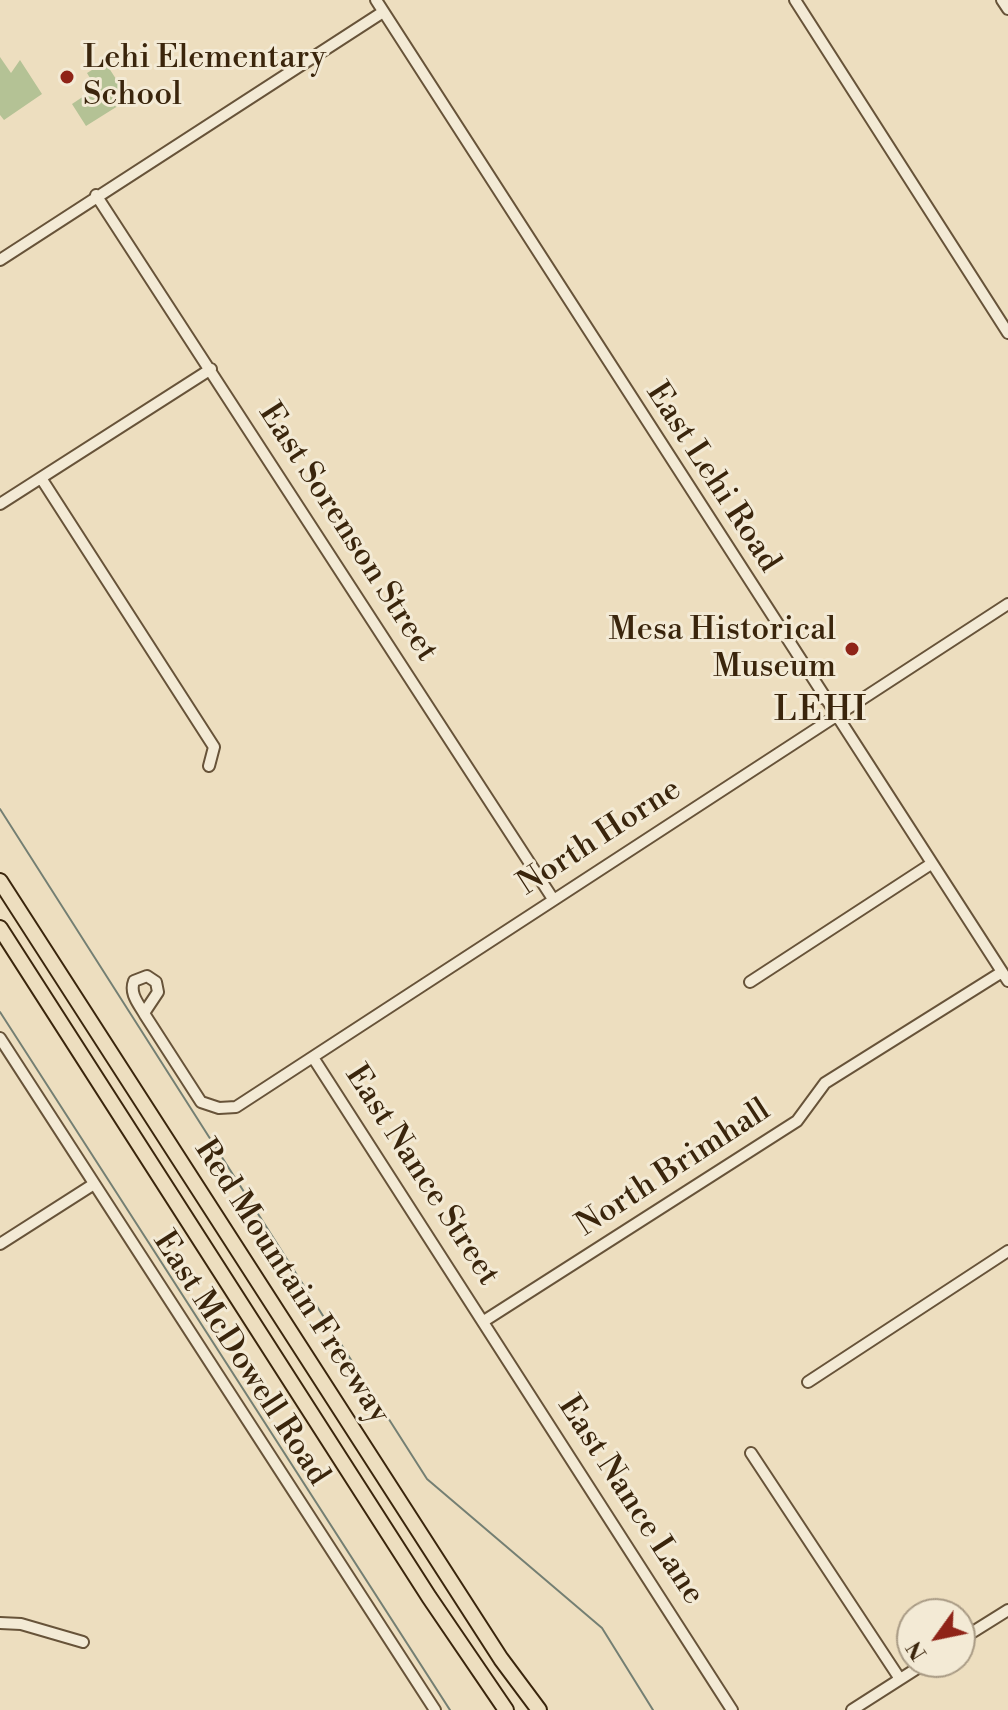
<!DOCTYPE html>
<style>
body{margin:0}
#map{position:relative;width:1008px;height:1710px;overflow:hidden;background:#eddebf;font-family:"Libre Bodoni",serif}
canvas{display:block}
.north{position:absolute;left:896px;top:1598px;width:80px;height:80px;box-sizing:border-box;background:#f3ead5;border:2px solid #a99b85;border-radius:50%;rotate:237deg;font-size:22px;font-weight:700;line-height:32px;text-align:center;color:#3a250c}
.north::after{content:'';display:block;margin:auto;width:28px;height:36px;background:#8f2418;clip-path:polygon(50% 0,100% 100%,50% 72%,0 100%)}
</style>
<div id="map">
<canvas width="1008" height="1710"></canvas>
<div class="north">N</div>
</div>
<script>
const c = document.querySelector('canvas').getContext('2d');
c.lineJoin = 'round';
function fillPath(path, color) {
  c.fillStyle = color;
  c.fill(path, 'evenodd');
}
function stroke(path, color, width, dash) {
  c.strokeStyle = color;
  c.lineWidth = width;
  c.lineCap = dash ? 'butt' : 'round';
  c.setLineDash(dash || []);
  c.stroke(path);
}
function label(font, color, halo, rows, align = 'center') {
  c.font = font + ' "Libre Bodoni",serif';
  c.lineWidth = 6;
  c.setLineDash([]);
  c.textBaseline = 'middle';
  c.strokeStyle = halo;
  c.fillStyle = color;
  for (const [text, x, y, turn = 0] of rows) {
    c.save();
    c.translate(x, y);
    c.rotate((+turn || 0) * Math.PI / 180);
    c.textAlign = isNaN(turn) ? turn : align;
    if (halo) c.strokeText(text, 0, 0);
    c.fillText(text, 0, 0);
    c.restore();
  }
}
fillPath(new Path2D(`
 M0,57l11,16 9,-13 22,34 -38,26 -4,-5z
 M105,62l24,37 -43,27 -14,-22 24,-16 -9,-15z`), '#b4c295');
stroke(new Path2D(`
 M0,809l427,670 175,149 51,82
 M0,1012l450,698`), '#747f73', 2);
const minor = new Path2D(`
 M376,0l632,981
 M795,0l213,333
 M1002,0l6,9
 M96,195l457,704
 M0,260l383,-248
 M41,478l173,269 -5,19
 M0,504l211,-135
 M822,697l8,5 26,-4
 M750,982l181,-118
 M144,1013l14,-21 -2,-10 -9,-6 -13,5c-5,13 5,23 11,34l56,87 18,6 17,-1 772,-503
 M0,1038l435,672
 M314,1059l418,651
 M0,1244l94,-60
 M484,1321l313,-200 28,-38 177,-111
 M808,1382l200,-131
 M751,1453l149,226
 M0,1623l21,1 62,18
 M960,1640l48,-30
 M852,1710l75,-48`);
const highway = new Path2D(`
 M0,881l501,778 38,51
 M0,928l429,669 77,113`);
stroke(minor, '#675339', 14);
stroke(highway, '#3a250c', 18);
stroke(minor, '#f3ead5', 10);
stroke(highway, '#eddebf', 14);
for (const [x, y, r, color] of [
 [67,77,8,"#8f2418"],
 [852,649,8,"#8f2418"]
]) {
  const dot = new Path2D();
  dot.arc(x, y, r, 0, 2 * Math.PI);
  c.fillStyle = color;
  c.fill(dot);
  stroke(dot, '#f3ead5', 3);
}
label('32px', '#3a250c', '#f3ead5', [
 ["Lehi Elementary",83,59],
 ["School",83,96],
 ["Mesa Historical",836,631,"right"],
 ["Museum",836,668,"right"]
], 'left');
label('32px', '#3a250c', '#f3ead5', [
 ["East Lehi Road",712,478,57],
 ["East Sorenson Street",347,533,57],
 ["North Horne",600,838,-33],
 ["North Brimhall",674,1169,-33],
 ["East Nance Street",421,1176,57],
 ["Red Mountain Freeway",291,1282,57],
 ["East McDowell Road",240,1359,57],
 ["East Nance Lane",630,1501,57]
]);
c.letterSpacing = '2px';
label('34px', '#3a250c', '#f3ead5', [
 ["LEHI",821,712]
]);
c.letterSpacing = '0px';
</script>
